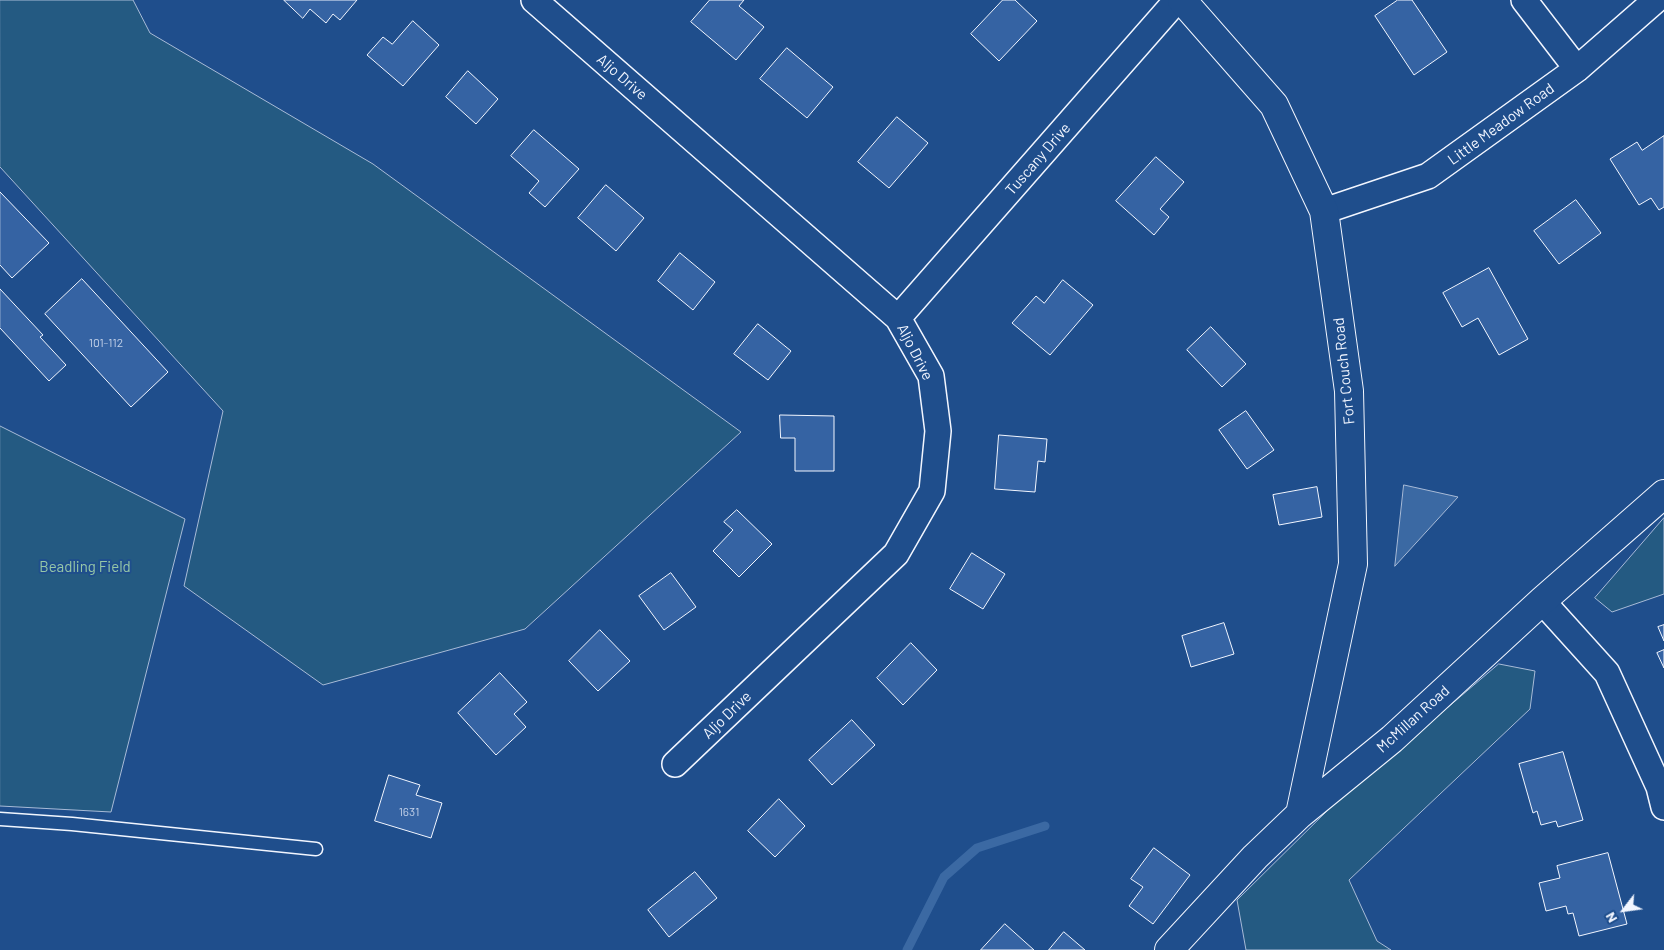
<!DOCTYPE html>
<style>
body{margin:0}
#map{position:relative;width:1664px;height:950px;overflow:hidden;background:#1f4e8c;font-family:Barlow,sans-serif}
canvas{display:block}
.north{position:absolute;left:1599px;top:885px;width:50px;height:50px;-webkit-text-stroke:4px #1f4e8c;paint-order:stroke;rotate:240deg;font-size:14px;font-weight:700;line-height:20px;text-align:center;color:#f2f6ff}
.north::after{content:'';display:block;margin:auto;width:18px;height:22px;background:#f2f6ff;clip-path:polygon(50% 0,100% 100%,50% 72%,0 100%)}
</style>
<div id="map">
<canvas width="1664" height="950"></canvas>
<div class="north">N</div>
</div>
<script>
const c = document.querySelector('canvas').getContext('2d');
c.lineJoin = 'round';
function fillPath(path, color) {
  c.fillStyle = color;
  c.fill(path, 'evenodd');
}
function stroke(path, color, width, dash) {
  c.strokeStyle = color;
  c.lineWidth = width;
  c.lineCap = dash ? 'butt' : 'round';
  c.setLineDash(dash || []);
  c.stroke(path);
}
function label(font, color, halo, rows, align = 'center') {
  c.font = font + ' Barlow,sans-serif';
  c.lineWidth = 4;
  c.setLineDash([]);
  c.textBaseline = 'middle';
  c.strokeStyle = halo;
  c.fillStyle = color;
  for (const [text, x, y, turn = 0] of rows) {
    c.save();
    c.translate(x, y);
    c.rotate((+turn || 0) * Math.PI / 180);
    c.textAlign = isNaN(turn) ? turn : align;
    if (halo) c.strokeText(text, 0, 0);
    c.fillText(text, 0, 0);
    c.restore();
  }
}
const green = new Path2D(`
 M0,0h133l17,33 223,131 368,268 -216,197 -202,56 -139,-99 39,-175 -223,-244z
 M0,426l185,93 -74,293 -111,-6z
 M1664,518v76l-52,18 -17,-14z
 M1499,664l36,7 -5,38 -181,171 28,61 14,9h-145l-9,-50 94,-93z`);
fillPath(green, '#245a82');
stroke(green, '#a8bbd7', 1);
const water = new Path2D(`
 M1404,485l54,12 -63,69z`);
fillPath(water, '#3b69a3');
stroke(water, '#a8bbd7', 1);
stroke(new Path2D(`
 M907,950l37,-73 33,-29 68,-22`), '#3b69a3', 9);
const building = new Path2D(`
 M284,0h73l-17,20 -7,-6 -7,9 -16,-14 -7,9z
 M710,0h34l-5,6 25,21 -28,33 -45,-38z
 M1003,0h12l22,21 -38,40 -28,-27z
 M1398,0h14l35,52 -33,23 -39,-59z
 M413,21l26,24 -36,41 -36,-31 16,-18 9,7z
 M787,48l46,39 -26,31 -47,-39z
 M468,71l30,28 -22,25 -30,-27z
 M897,117l31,26 -39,45 -31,-26z
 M534,130l45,39 -34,38 -16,-14 10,-12 -28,-25z
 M1664,136v71l-5,3 -8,-12 -12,7 -29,-46 27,-17 5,8z
 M1156,157l28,25 -24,27 9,8 -15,18 -38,-34z
 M606,185l38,33 -28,33 -38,-33z
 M0,192l49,51 -37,35 -12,-13z
 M1576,200l25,33 -42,31 -25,-33z
 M680,253l35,29 -22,28 -35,-29z
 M1489,268l39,71 -29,16 -21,-37 -16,9 -19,-34z
 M82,279l86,93 -37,35 -86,-93z
 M1063,280l30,25 -43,50 -38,-32 24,-27 8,7z
 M0,289l43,46 -3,2 26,28 -17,16 -49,-53z
 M758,324l33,27 -23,29 -34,-26z
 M1211,327l35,37 -24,23 -35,-37z
 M1246,411l28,39 -27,19 -28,-39z
 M780,415l54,1v55h-39v-33h-14z
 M999,435l48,4 -2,23 -7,-1 -3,31 -40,-3z
 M1317,487l5,30 -43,8 -6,-30z
 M737,510l35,34 -33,33 -26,-26 20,-21 -9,-8z
 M972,553l33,21 -22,35 -33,-20z
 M671,573l25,34 -32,23 -25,-34z
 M1224,623l10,31 -43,13 -9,-31z
 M1664,625v16l-6,-14z
 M600,630l30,31 -32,30 -29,-30z
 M911,643l26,27 -34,35 -26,-27z
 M1664,650v18l-7,-15z
 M500,673l27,29 -13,12 12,13 -30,28 -38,-42z
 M852,720l23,25 -43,40 -23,-25z
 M1563,752l20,68 -25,7 -2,-6 -15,4 -4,-14 -4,2 -14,-49z
 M389,775l31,10 -4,10 26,8 -11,35 -56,-17z
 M779,799l26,27 -30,31 -27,-26z
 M1154,848l36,27 -37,49 -24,-18 14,-19 -12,-8z
 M1608,853l19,71 -48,12 -6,-23 -5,1 -2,-8 -20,5 -7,-28 21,-5 -3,-12z
 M695,872l22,26 -48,39 -21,-27z
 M1005,924l29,26h-53z
 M1064,932l21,18h-36z`);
fillPath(building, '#3563a3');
stroke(building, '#f2f6ff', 1);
const lane = new Path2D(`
 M0,819l72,5 244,25`);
const street = new Path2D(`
 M534,0l364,318 33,58 7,55 -6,60 -36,63 -221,210
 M1524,0l53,69
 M1324,211l104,-35 149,-107 79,-69
 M898,318l279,-318
 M1542,601l65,72 52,114 5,20`);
const secondary = new Path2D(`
 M1182,0l92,105 50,106 25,180 4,173 -53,250
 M1169,950l86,-93 45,-43 92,-75 150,-138 122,-107`);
stroke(lane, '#f2f6ff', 15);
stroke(street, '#f2f6ff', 28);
stroke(secondary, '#f2f6ff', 30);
stroke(lane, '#1f4e8c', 12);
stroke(street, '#1f4e8c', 25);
stroke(secondary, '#1f4e8c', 28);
label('12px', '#c3d1e8', null, [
 ["101-112",106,343],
 ["1631",409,812]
]);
label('15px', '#f2f6ff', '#1f4e8c', [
 ["Aljo Drive",622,77,41],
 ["Little Meadow Road",1501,124,-36],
 ["Tuscany Drive",1038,159,-49],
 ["Aljo Drive",915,352,63],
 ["Fort Couch Road",1344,371,-96],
 ["Aljo Drive",727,715,-44],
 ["McMillan Road",1413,719,-42]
]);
label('15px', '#97c8a6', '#1f4e8c', [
 ["Beadling Field",85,567]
]);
</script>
